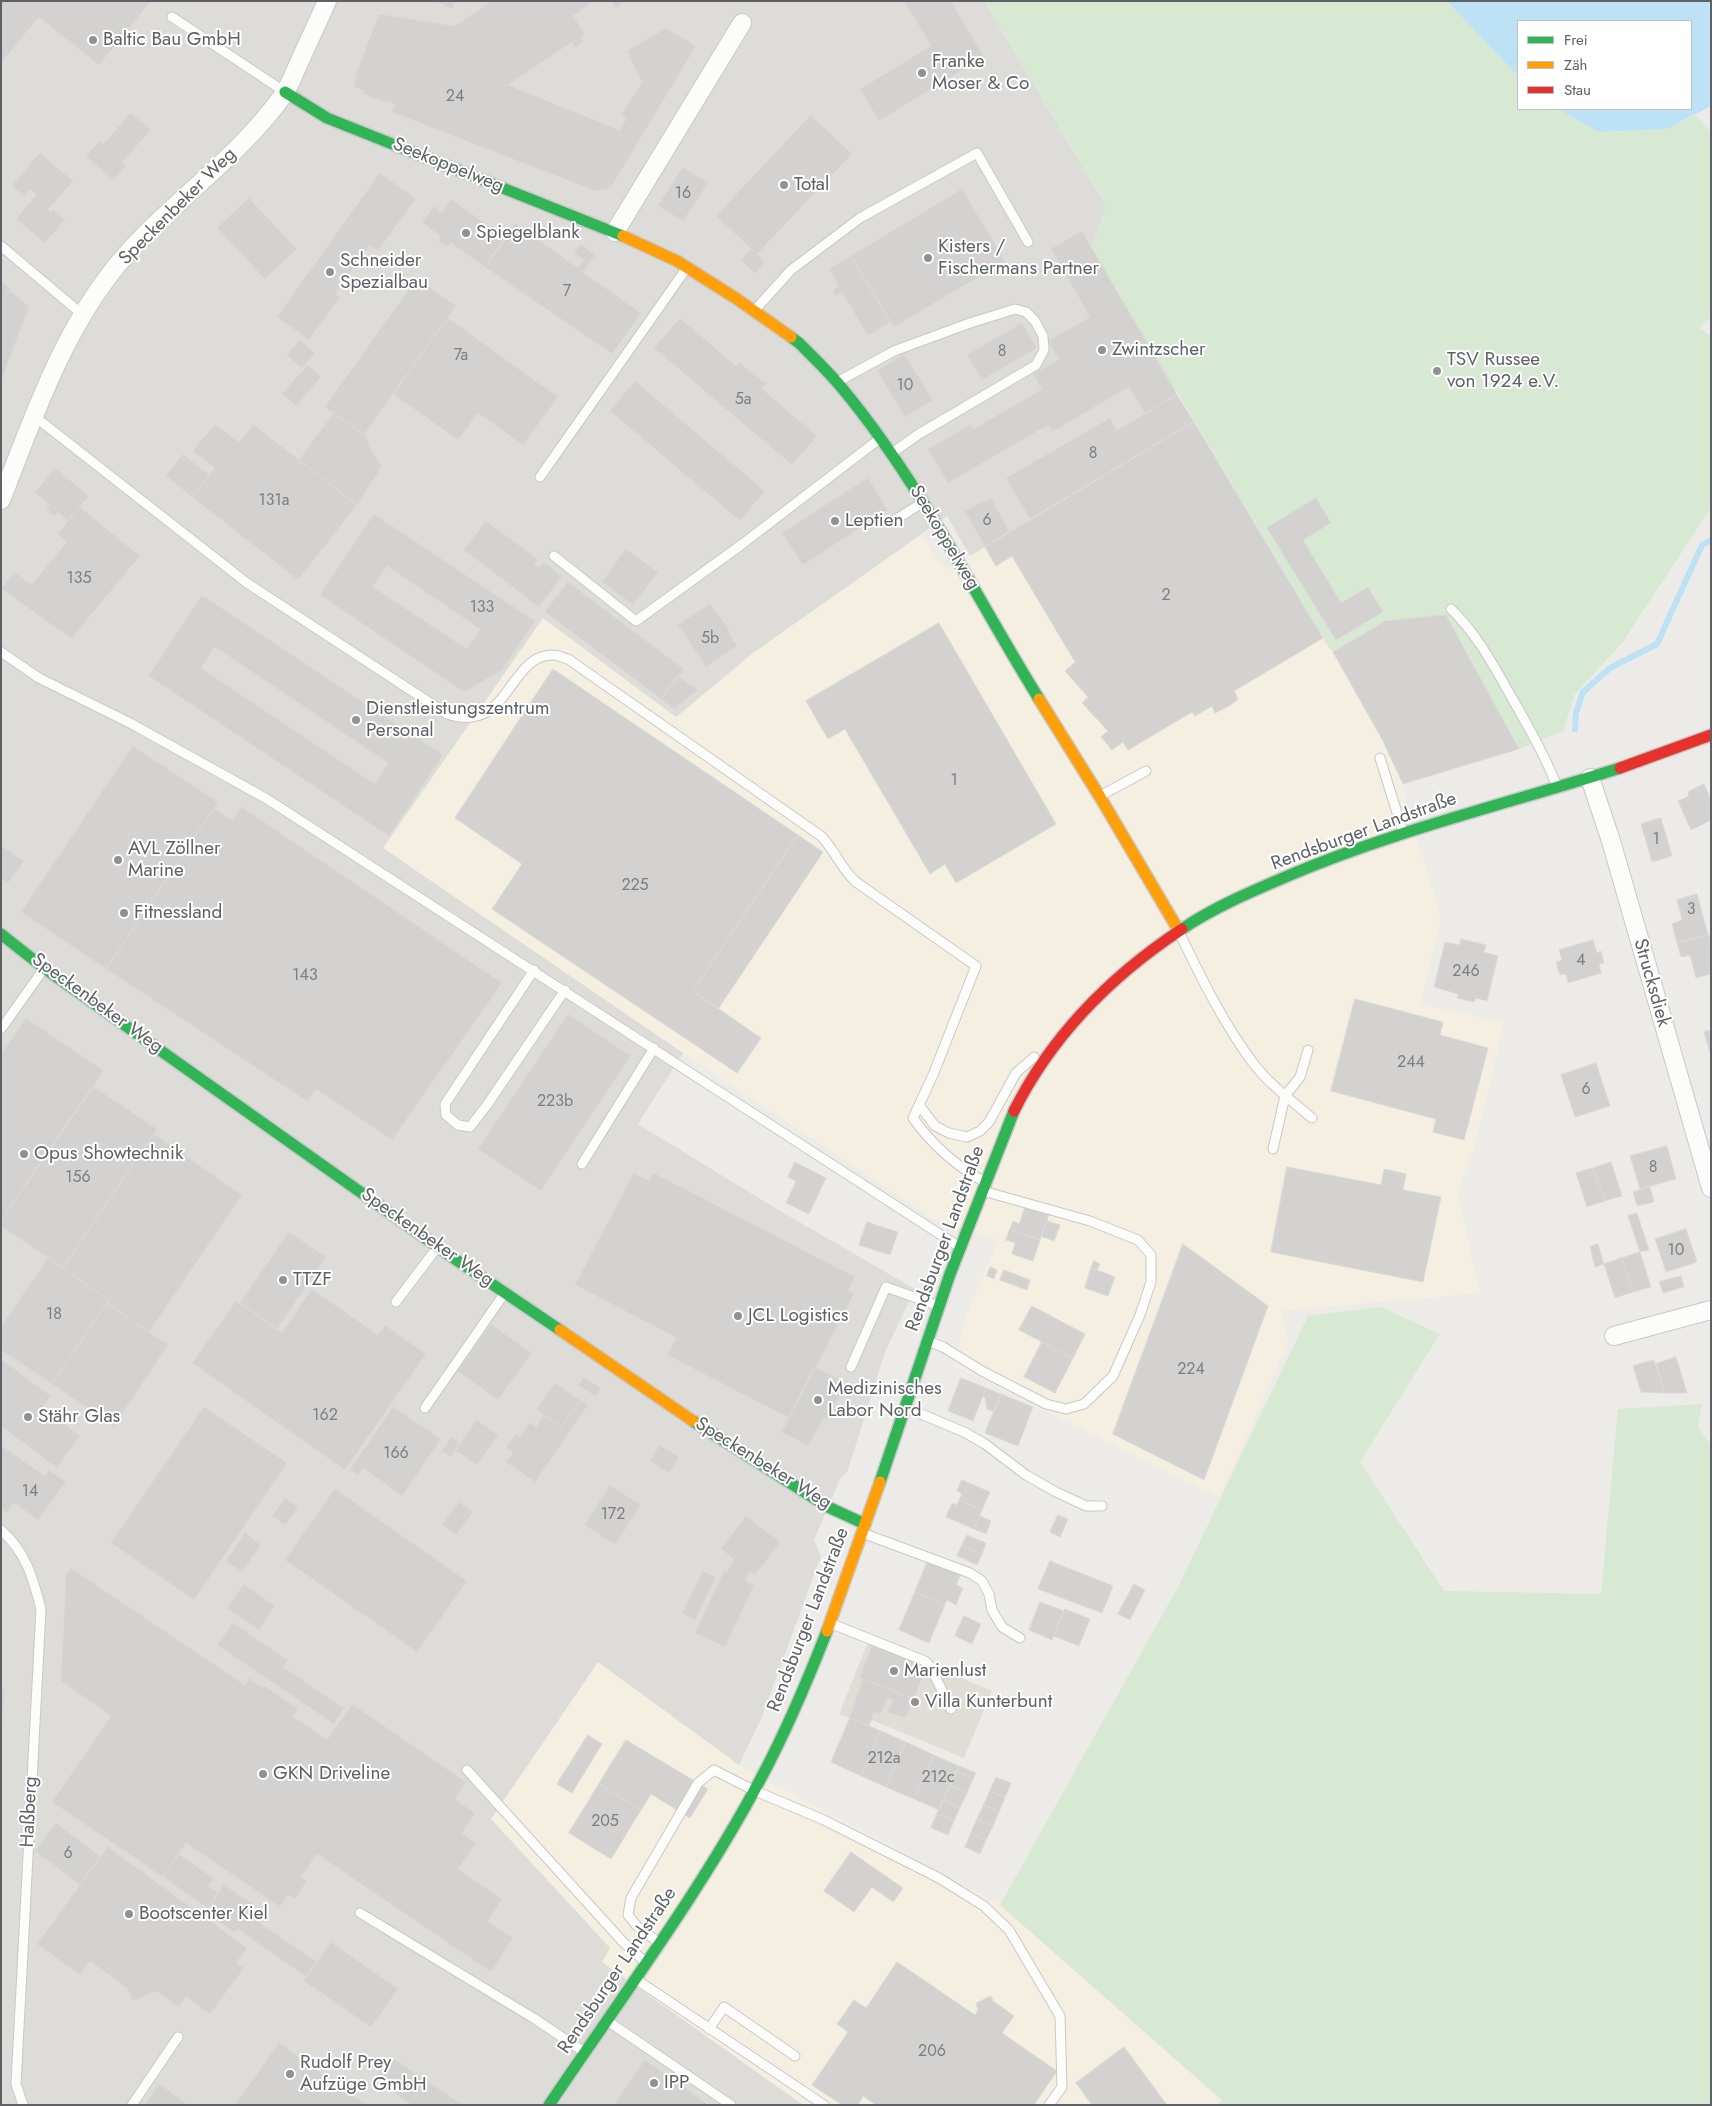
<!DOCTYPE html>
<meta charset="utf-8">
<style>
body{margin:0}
#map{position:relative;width:1712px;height:2106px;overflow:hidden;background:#edebe7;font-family:Jost,sans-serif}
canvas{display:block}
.frame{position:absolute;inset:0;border:2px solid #5d6165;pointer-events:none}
.legend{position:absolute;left:1517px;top:20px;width:175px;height:90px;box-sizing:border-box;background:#fff;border:1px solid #bec0c1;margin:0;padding:6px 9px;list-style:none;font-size:15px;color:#5d6165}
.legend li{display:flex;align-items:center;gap:10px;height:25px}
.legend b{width:25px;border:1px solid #bec0c1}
</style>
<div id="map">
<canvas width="1712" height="2106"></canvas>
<div class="frame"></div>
<ul class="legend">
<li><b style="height:6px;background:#30b455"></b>Frei</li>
<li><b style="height:6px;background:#ff9f0a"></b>Zäh</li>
<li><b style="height:6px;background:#e5322d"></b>Stau</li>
</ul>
</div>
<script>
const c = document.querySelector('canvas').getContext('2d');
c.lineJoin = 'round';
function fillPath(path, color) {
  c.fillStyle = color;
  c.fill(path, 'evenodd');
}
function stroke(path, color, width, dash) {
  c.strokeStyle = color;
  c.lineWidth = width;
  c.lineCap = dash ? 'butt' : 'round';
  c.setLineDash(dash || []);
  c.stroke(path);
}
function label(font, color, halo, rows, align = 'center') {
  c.font = font + ' Jost,sans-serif';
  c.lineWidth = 4;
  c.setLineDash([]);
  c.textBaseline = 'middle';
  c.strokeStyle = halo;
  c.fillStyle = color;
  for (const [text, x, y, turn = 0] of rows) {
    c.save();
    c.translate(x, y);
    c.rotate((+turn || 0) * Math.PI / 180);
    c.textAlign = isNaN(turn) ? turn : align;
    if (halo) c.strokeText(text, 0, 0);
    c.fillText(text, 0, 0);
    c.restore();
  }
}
fillPath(new Path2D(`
 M1194,422l129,216 10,14 50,89 20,43 4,22 34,112 -20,86 83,19 -30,125 -17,45 23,100 -199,18 7,30 -68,156 -266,-132 13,-50 31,-75 -63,-20 -252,-167 -300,-205 160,-230 133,99 77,-64 168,-118 24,35z
 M598,1662l141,103 261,140 222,196 -4,4h-415l-202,-143 -110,-143z`), '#f5efe2');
fillPath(new Path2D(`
 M1,1h983l122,205 71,189 17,27 -224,134 -23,-40 -194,137 -77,64 -133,-99 -160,230 300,205 -45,71 137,84 140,81 -30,63 -38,121 -6,4 -27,63 7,16 -60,163 -22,46 -141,-103 -107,157 119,129 -8,14 201,143h-802z`), '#dedcd8');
fillPath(new Path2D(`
 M869,1640l123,51 -28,67 -92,-38 -3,6 -30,-12z`), '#e0ddd7');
fillPath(new Path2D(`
 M984,1h463l71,75v33h40l41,23 68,-3 29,-14 15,17v185l-12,11 12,8v172l-89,135 -47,51 -12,37 -44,18 -73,-134 -61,6 -52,31 -5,-6 -237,-399 15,-41z
 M1381,1307l59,27 -80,128 84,129 157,3 17,-185 84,-5 -4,23 13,18v660h-493l4,-5 -222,-195 178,-318 130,-271z`), '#d7e8d3');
fillPath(new Path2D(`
 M1447,1h264v105l-44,23 -68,3 -41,-23h133v-88h-173v55z`), '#bde1f5');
stroke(new Path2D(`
 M1575,729l1,-16 7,-21 27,-24 47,-24 45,-99 9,-5`), '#bde1f5', 6);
const building = new Path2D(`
 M1,1h150l-52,64 -60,-48 -38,46z
 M434,1h21l-2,8z
 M491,1h103l-21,15 12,18 -4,3 3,4 -9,7 -3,-6 -64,43 112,45 6,-11 -5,-4 21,-33 -15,-31 39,-23 30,18 -83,138 -6,5 -12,2 -203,-79 3,-8 -9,-3v2l-23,-9 1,-3 -10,-4 3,-9 -2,-1 24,-63 76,12z
 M612,1h13l-9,7z
 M904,1h47l33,56 -105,64 -19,-32 71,-43z
 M131,113l20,17 -29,32 4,4 -13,14 -27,-24 13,-15 4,3z
 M811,115l41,39 -95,100 -41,-38z
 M40,153l33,28 -25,29 2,2 3,-3 12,10 -20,24 -29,-24 20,-24 -6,-6 -6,7 -12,-10z
 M683,167l25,16 -25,38 -25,-15z
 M380,173l36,26 -38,52 -8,-6 -35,49 5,3 -31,43 -32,-23z
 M962,189l43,72 -111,66 -43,-71z
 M249,198l48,51 -32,30 -48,-51z
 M451,199l55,39 -21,29 -34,-24 -4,4 -9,-6 3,-4 -19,-15 12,-16 8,6z
 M515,223l63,45 6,-8 -10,-6 7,-10 14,11 -12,17 58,41 -29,41 -127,-87z
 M1082,231l95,164 -32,18 -16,-26 -77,45 -4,-7 -100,58 -20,-34 43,-25 3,5 68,-40 -9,-15 26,-15 -11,-18 42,-24 -39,-68z
 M751,249l14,13 -10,12 -14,-14z
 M851,256l39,66 -22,14 -26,-44 -6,4 -3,-6 6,-4 -10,-17z
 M417,278l39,28 -92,129 -39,-28z
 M1,281l10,8 -10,13z
 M10,291l19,15 -28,75v-79z
 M448,318l110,79 -35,48 -45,-32 -20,27 -65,-46z
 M680,318l56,48 3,-4 27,22 -4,5 55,47 -25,29 -138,-117z
 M1022,323l15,25 -55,32 -15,-25z
 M300,340l15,13 -13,15 -15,-13z
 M904,354l29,46 -28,17 -28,-46z
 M308,365l13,12 -25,29 -14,-12z
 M635,381l130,110 -25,30 -130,-110z
 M1177,395l17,27 -164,97 -24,-41 104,-60 7,12z
 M334,413l32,23 3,10 13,21 -25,38 -58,-45z
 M1194,422l129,216 -89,53 4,8 -9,7 -14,7 -3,-7 -17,10 -3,-4 -64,38 -5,-8 -11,8 -11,-13 7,-6 -26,-28 6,-6 -23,-26 10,-9 -63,-106 -16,10 -11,-19z
 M215,424l24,18 14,-18 104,81 -59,75 -106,-83 23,-29 -22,-17z
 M183,454l26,21 -17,22 -26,-21z
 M55,468l34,28 -21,25 -10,-9 -4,4 -8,-7 4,-4 -15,-12z
 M868,478l20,32 -85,55 -21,-32z
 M991,498l18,33 -24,16 -20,-36z
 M1316,498l15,25 -28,17 38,63 27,-16 15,25 -47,28 -69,-112z
 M80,507l60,49 -69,83 -70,-51 14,-16 16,13 36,-43 -9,-8z
 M374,514l161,107 -33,49 -38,22 -144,-97zM387,566l93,63 -13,20 -94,-62z
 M486,521l52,38 -4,5 5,4 5,-6 18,14 -23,31 -75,-57z
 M626,549l32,23 -25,33 -31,-23z
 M568,582l116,87 -23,30 -116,-87z
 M202,595l241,160 -54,81 -240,-160zM215,647l173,116 -13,21 -174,-116z
 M710,604l20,26 -2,1 9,15 -31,21 -28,-42z
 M1446,615l73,134 -116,35 -20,-43 -50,-89 52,-31z
 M939,623l117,201 -100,59 -11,-19 -15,10 -85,-145 -17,10 -22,-38z
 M553,669l245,166 -105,156 68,47 -24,35 -245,-164 30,-45 -67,-46z
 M678,676l20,14 -24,19 -13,-10z
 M133,746l85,56 -112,167 -85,-57z
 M1704,784l7,15v21l-20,10 -13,-29 11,-5 -1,-4z
 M242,807l260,176 -110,157 -76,-51 -9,12 -201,-132 108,-161 18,12z
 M1661,818l11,38 -20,6 -11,-38z
 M798,835l25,17 -105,157 -25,-18z
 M1,845l23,16 -16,22 -7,-4z
 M1697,894l11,41 -31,8 -5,-19 10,-4 -5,-20z
 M1709,935l2,8v31l-15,4 -6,-23 -9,2 -4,-14z
 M1461,939l25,6 -2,7 14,4 -11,45 -11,-3 -2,4 -17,-4 1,-4 -24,-7 11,-45 14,3z
 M1593,940l4,13 4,-2 3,12 -5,1 2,9 -33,10 -2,-9 -6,1 -4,-13 6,-2 -3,-10z
 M1355,999l88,23 -3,13 48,13 -24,92 -31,-8 3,-13 -105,-28z
 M568,1014l63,42 -90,135 -63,-42z
 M26,1018l78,53 -103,150v-166z
 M1711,1030v26l-7,-24z
 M1596,1063l14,43 -35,11 -14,-42z
 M93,1086l64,43 -94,139 -62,-42v-5z
 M154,1134l88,61 -93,137 -42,-29 2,-3 -46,-32z
 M1667,1146l9,33 -36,10 -10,-33z
 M795,1162l31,16 -17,36 -23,-11 10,-22 -8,-4z
 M1611,1162l11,34 -17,5 -12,-33z
 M1287,1167l94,18 3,-16 22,5 -3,16 38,7 -18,85 -152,-30z
 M1593,1168l12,33 -18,6 -11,-34z
 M634,1173l15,8 5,-8 201,104 -7,14 6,3 -65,124 -122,-63 10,-17 -102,-53z
 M1650,1187l4,15 -17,4 -4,-14z
 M1025,1207l24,8 -9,25 -30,-11 3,-8 6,3z
 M1637,1213l12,37 -9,2 -12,-36z
 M1047,1221l13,4 -6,16 -13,-5z
 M867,1222l31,10 -8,23 -31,-10z
 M1010,1229l30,11 -7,21 -21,-7 3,-11 -9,-3z
 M1686,1229l11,33 -31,10 -11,-33z
 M289,1232l37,25 -49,72 -37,-26z
 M1183,1244l85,62 -64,174 -91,-46z
 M1598,1244l6,20 -9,3 -5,-20z
 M1640,1252l11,35 -18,5 -11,-34z
 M48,1258l61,42 -57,84 -51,-34v-23z
 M1622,1258l11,34 -18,6 -11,-34z
 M1094,1261l6,3 -3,6 -6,-2z
 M990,1267l7,3 -3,9 -7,-3z
 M1091,1268l24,9 -7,19 -23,-8z
 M1004,1270l26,10 -3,10 -27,-10z
 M1681,1276l3,11 -21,6 -4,-11z
 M312,1289l66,46 7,-10 41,29 -81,116 -153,-107 44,-62 46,31z
 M107,1303l61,42 -54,81 -62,-42z
 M1032,1306l53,28 -12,24 -54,-28z
 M491,1324l41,29 -34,47 -40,-29z
 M1042,1342l31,16 -18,35 -31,-16z
 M1676,1357l11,36h-22l-9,-29z
 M1,1359l50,37 -8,11 37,29 -23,32 -56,-42z
 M1654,1360l11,33 -24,-1 -8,-26z
 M815,1367l31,16 -18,36 -4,-2 -16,29 -26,-14z
 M584,1377l17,11 -6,8 -17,-11z
 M961,1378l25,10 -13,33 -25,-10z
 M555,1383l25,17 -19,27 -25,-17z
 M986,1388l15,6 -7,18 -7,-3 -2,-11 -2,-1z
 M1001,1394l32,13 -15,39 -33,-13z
 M580,1400l8,5 -53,77 -29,-20 7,-9 -7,-5 10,-14 4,3 10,-15 6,5 8,-12 17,12z
 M204,1407l83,56 -93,137 -83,-57z
 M393,1407l48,32 -39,57 -39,-28 -5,7 -8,-5z
 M477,1420l21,15 -21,30 -22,-15z
 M452,1437l9,6 -10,14 -9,-6z
 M1,1445l44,31 4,-6 17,12 -28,38 -24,-17 -7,10 -6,-4z
 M660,1445l19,12 -10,16 -19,-12z
 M962,1480l28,12 -8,18 -23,-10 3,-6 -5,-3z
 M610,1485l31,20 -26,40 -30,-20z
 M335,1489l132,92 -50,71 -132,-92z
 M285,1498l13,9 -13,18 -13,-9z
 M959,1500l23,10 -8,19 -28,-12 6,-14 5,2z
 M459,1502l14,10 -17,23 -14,-10z
 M1058,1515l10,4 -8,18 -10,-5z
 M746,1516l34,26 -25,33 -5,-4 -5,10 9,4 -29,62 -30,-14 29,-62 3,1 7,-13 -13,-10z
 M980,1516l11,5 -5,13 -12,-5z
 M245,1533l16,12 -19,27 -16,-11z
 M967,1535l19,8 -4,11 -20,-9z
 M962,1545l20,9 -5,11 -20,-9z
 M928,1560l33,14 -5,11 7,3 -7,17 -9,-5 -2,5 -30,-13z
 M1050,1561l63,25 -11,27 -64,-24z
 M71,1568l174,117 4,-7 14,10 2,-2 33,23 -5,7 34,24 25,-36 114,78 -11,17 20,14 -13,20 14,10 -18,26 44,30 -14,22 25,17 -22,34 -174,-118 -16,23 6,4 -12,18 -7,-4 -8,12 -94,-64 -23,34 -111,-75 59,-86 -50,-35 5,-107z
 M703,1571l13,6 -21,43 -13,-6z
 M244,1584l31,22 -16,24 -32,-22z
 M1134,1584l11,6 -15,30 -12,-6z
 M915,1592l30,13 -16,38 -30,-13z
 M1040,1602l24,9 -12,29 -23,-10z
 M1065,1609l25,10 -11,27 -25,-10z
 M964,1616l17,8 -9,20 -17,-8z
 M233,1623l55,37 -5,7 61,41 -10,16 -117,-79z
 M873,1643l54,21 -13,35 -54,-21z
 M863,1679l51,20 -8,19 -18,-6 5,-12 -6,-2 -6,16 -7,-2 -5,14 -19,-8z
 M1,1690h3l-2,32h-1z
 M850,1718l31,13 -20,45 -30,-14z
 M881,1731l25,11 -20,45 -25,-11z
 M588,1735l14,9 -30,49 -15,-9z
 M626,1740l82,49 -18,29 -39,-24 -10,16 -42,-26z
 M906,1742l28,13 -20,44 -28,-12z
 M934,1755l25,11 -20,44 -25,-11z
 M959,1766l17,7 -3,6 -17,-8z
 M956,1771l17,8 -6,14 -17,-8z
 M996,1777l15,6 -6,14 -15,-6z
 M599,1784l42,26 -30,49 -42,-26z
 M950,1785l17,8 -7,14 -17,-7z
 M990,1791l15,6 -6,15 -15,-7z
 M943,1800l17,7 -6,14 -17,-7z
 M984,1805l15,7 -6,14 -16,-7z
 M937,1814l17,7 -6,14 -17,-7z
 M977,1819l16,7 -7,14 -15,-7z
 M56,1823l45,34 -21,28 -45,-34z
 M971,1833l15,7 -6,14 -15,-7z
 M108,1847l139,101 -11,15 8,5 -34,46 -24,-17 -7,10 -23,-16 -23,10 -6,-13 -37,-27 -10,14 -43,-31z
 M851,1852l52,36 -10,14 -21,-15 -18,25 -30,-21z
 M179,1854l34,24 -5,8 11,7 -11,15 -45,-31z
 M224,1885l30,20 -6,10 69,47 -11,15 -68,-48 -3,4 -30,-21z
 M331,1942l67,47 -27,38 -67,-46z
 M897,1962l78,53 3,-5 -2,-7 15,-7 2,5 21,15 -12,17 55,38 -23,34h-158l-13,-9 -5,9h-16l-30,-20 36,-53 -11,-8 17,-24 12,8z
 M279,2043l88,62h-132z
 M1124,2047l43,58h-75l-16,-22z
 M390,2056l71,48v1h-49l-38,-26z
 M645,2060l64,45h-95z
 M159,2084l27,19 -2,2h-39z`);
fillPath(building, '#d3d2d0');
stroke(building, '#dcdad6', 1);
const lane = new Path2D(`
 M172,17l113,75
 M1,246l82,69
 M754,311l37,-41 69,-52 117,-65 51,89
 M839,381l55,-30 76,-28 45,-14 11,3 9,9 8,15 1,14 -8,15 -117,69 -27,19
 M34,416l213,167 200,131c63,21 61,-60 106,-59 5,0 10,3 15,4l253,177c14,14 20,33 35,46l120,84 -43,109 -20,43c19,27 42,47 70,63
 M540,477l146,-208
 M895,520l27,-17
 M554,556l82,65 105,-76 137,-105
 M1451,609c26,25 43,57 61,89 16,28 32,56 44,86
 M1,652l38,26 91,45 137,76 691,447
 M1380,758l23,74
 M1100,796l46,-25
 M1180,934c21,44 44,90 73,129 16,21 39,38 59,55
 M534,970l-89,134 1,11 12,10 12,2 17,-22 78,-115
 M1,1029l42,-59
 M919,1105l16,21 14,7 18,4 13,-6 9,-9 27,-49 18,-16
 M1273,1149l12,-53 15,-19 8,-27
 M582,1164l72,-116
 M396,1302l40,-53
 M928,1341l15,6 39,24 64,33 20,5 18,-5 29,-28 27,-61 11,-33v-27l-13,-15 -48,-19 -107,-30
 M851,1367l35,-80 50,18
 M425,1408l79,-114
 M907,1408l57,24 21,12 41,31 30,17 30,14h16
 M1,1530c25,22 32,48 40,79l-25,475 7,21
 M865,1534l105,39 12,8 7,13 3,16 10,17 18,11
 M832,1624l93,37 5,5 21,43
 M467,1770l156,172 22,20
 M360,1913l175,106 49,33
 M658,1942l-21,-16 -9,-11 3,-17 67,-115 16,-13 39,20 71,30 115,58 45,28 25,24 51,86 2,71 -13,18
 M637,1980l187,125
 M609,2022l122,83
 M709,2029l15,-22 71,49
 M132,2105l46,-68`);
const street = new Path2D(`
 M615,232l127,-209
 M1,500c32,-81 61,-168 117,-236 51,-61 120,-105 166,-170 6,-9 10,-21 15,-31 9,-21 19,-41 28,-62
 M1590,778l21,63 100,347
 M1614,1336l97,-26`);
const fast = new Path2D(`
 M285,92l42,26 296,118
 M791,337l8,6c16,16 33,32 47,50 77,94 129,203 193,306
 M1182,929c31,-21 66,-36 101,-51 109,-47 224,-74 337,-110
 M1,934l43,34 408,289 108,73
 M693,1421l135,86 37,17
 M880,1482l70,-208 64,-163
 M549,2105c72,-107 150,-211 211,-325 26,-48 47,-98 67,-149`);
const slow = new Path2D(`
 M623,236l54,25 60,38 54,38
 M1039,699l61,98 79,134
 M560,1330l133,91
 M827,1631l53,-149`);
const jam = new Path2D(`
 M1620,768l91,-33
 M1014,1111c38,-76 97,-135 168,-182`);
stroke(lane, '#c9c8c8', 11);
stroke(street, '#c9c8c8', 20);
stroke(fast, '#c8c8c8', 14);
stroke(slow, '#c8c8c8', 14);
stroke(jam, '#c8c8c8', 14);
stroke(lane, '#fcfcfb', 9);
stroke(street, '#fcfcfb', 18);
stroke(fast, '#30b455', 11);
stroke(slow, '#ff9f0a', 11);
stroke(jam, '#e5322d', 11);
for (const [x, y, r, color] of [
 [93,40,5,"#8f9192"],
 [922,73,5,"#8f9192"],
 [784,185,5,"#8f9192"],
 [466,233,5,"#8f9192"],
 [928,258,5,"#8f9192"],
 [330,272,5,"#8f9192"],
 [1102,350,5,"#8f9192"],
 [1437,371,5,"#8f9192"],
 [835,521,5,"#8f9192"],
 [356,720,5,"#8f9192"],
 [118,860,5,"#8f9192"],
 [124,913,5,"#8f9192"],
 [24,1154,5,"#8f9192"],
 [283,1280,5,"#8f9192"],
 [738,1316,5,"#8f9192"],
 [818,1400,5,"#8f9192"],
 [28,1417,5,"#8f9192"],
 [894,1671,5,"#8f9192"],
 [915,1702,5,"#8f9192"],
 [263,1774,5,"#8f9192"],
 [129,1914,5,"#8f9192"],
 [290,2074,5,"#8f9192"],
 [654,2083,5,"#8f9192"]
]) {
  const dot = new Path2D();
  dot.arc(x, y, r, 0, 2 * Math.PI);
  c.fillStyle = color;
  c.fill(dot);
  stroke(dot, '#fff', 2);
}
label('16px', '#7c7e81', null, [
 ["24",455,97],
 ["16",683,194],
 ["7",567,292],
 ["8",1002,352],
 ["7a",461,356],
 ["10",905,386],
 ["5a",743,400],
 ["8",1093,454],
 ["131a",274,501],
 ["6",987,521],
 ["135",79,579],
 ["2",1166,596],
 ["133",482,608],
 ["5b",710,639],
 ["1",954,781],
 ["1",1656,840],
 ["225",635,886],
 ["3",1691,910],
 ["4",1581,961],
 ["246",1466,972],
 ["143",305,976],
 ["244",1411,1063],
 ["6",1586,1090],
 ["223b",555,1102],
 ["8",1653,1168],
 ["156",78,1178],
 ["10",1676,1251],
 ["18",54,1315],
 ["224",1191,1370],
 ["162",325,1416],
 ["166",396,1454],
 ["14",30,1492],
 ["172",613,1515],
 ["212a",884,1759],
 ["212c",938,1778],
 ["205",605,1822],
 ["6",68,1854],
 ["206",932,2052]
]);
label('19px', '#5d6165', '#fff', [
 ["Baltic Bau GmbH",103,40],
 ["Franke",932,62],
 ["Moser & Co",932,84],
 ["Total",794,185],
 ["Spiegelblank",476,233],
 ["Kisters /",938,247],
 ["Fischermans Partner",938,269],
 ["Schneider",340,261],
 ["Spezialbau",340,283],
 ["Zwintzscher",1112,350],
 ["TSV Russee",1447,360],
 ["von 1924 e.V.",1447,382],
 ["Leptien",845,521],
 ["Dienstleistungszentrum",366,709],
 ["Personal",366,731],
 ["AVL Zöllner",128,849],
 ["Marine",128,871],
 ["Fitnessland",134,913],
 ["Opus Showtechnik",34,1154],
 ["TTZF",293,1280],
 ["JCL Logistics",748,1316],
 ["Medizinisches",828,1389],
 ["Labor Nord",828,1411],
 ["Stähr Glas",38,1417],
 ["Marienlust",904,1671],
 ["Villa Kunterbunt",925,1702],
 ["GKN Driveline",273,1774],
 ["Bootscenter Kiel",139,1914],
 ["Rudolf Prey",300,2063],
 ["Aufzüge GmbH",300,2085],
 ["IPP",664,2083]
], 'left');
label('19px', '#5d6165', '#fff', [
 ["Seekoppelweg",448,166,22],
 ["Speckenbeker Weg",178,207,-45],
 ["Seekoppelweg",944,538,59],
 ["Rendsburger Landstraße",1364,832,-20],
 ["Strucksdiek",1651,983,74],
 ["Speckenbeker Weg",97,1004,36],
 ["Speckenbeker Weg",427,1238,35],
 ["Rendsburger Landstraße",946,1239,-70],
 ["Speckenbeker Weg",763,1464,32],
 ["Rendsburger Landstraße",809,1620,-69],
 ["Haßberg",30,1812,-87],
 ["Rendsburger Landstraße",618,1971,-56]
]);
</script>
